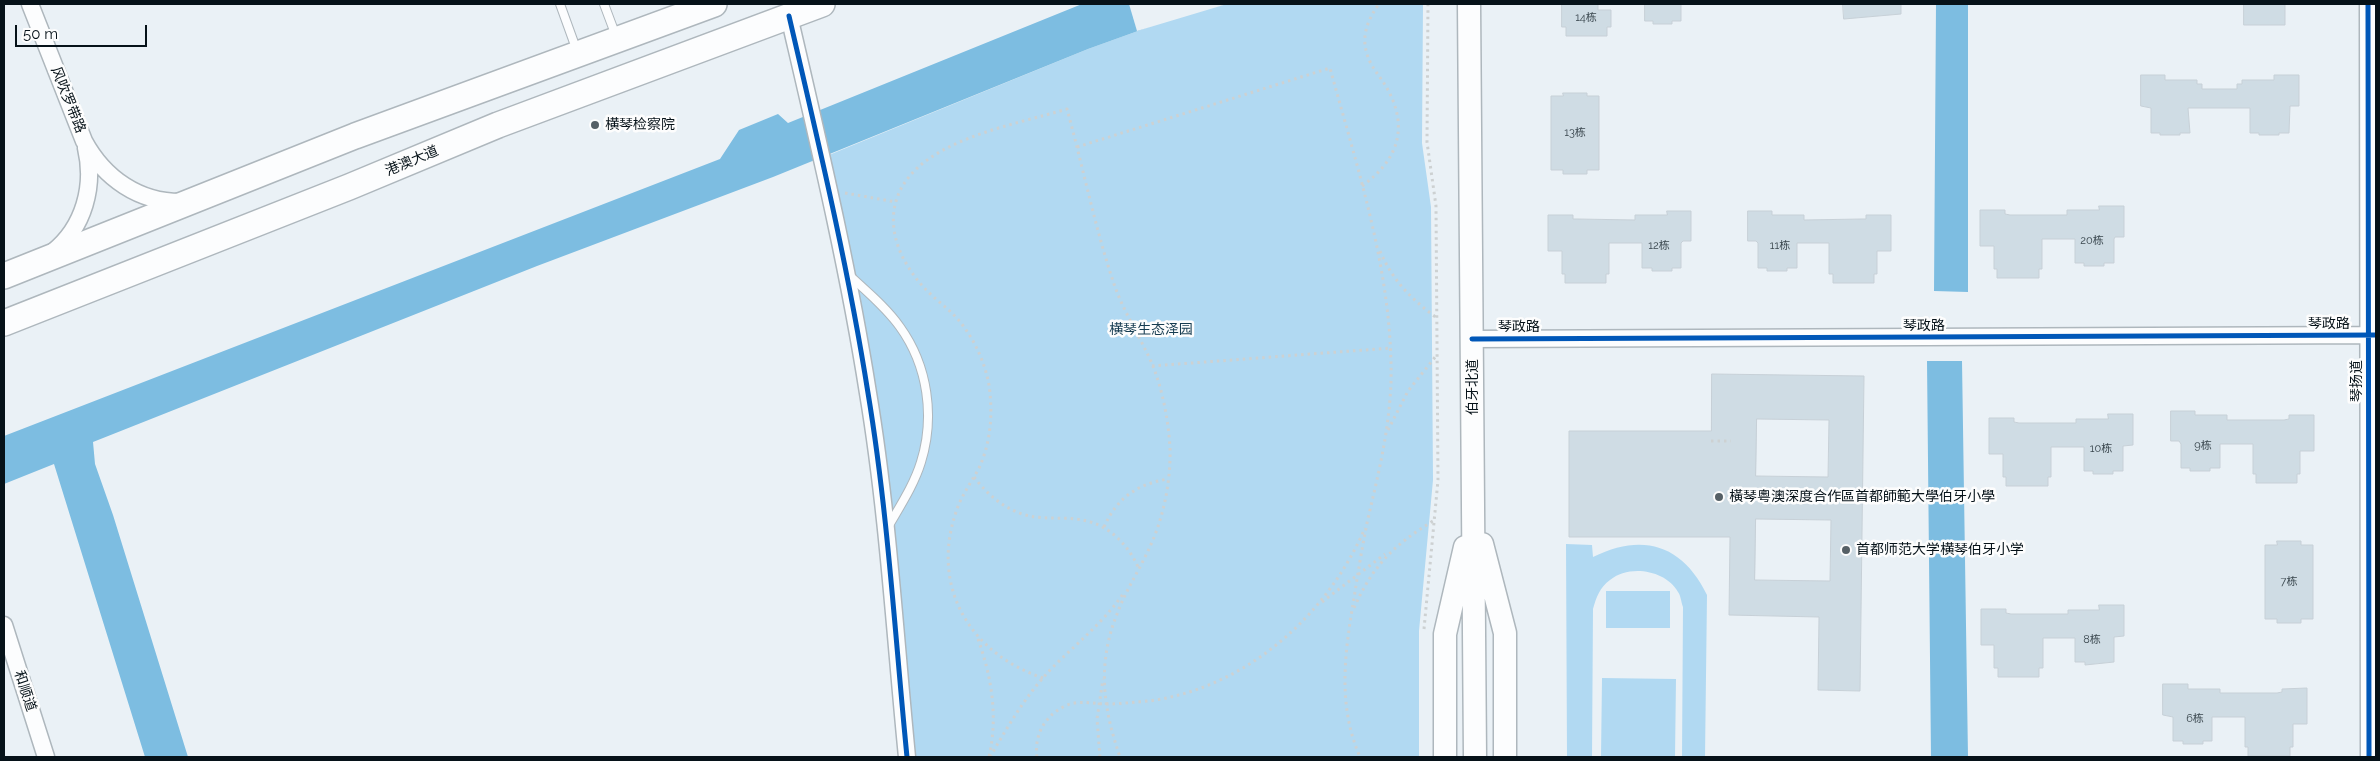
<!DOCTYPE html>
<meta charset="utf-8">
<style>
body{margin:0}
#map{position:relative;width:2380px;height:761px;overflow:hidden;background:#eaf1f6;font-family:Raleway,sans-serif}
canvas{display:block}
.frame{position:absolute;inset:0;border:5px solid #061219;pointer-events:none}
.scale{position:absolute;left:15px;top:25px;width:132px;height:22px;box-sizing:border-box;border:2px solid #061219;border-top:0;padding-left:6px;font-size:15px;line-height:18px;white-space:nowrap;color:#061219;-webkit-text-stroke:4px #fdfdfd;paint-order:stroke}
</style>
<div id="map">
<canvas width="2380" height="761"></canvas>
<div class="frame"></div>
<div class="scale">50 m</div>
</div>
<script>
const c = document.querySelector('canvas').getContext('2d');
c.lineJoin = 'round';
function fillPath(path, color) {
  c.fillStyle = color;
  c.fill(path, 'evenodd');
}
function stroke(path, color, width, dash) {
  c.strokeStyle = color;
  c.lineWidth = width;
  c.lineCap = dash ? 'butt' : 'round';
  c.setLineDash(dash || []);
  c.stroke(path);
}
function label(font, color, halo, rows, align = 'center') {
  c.font = font + ' Raleway,"Noto Sans SC",sans-serif';
  c.lineWidth = 5;
  c.setLineDash([]);
  c.textBaseline = 'middle';
  c.strokeStyle = halo;
  c.fillStyle = color;
  for (const [text, x, y, turn = 0] of rows) {
    c.save();
    c.translate(x, y);
    c.rotate((+turn || 0) * Math.PI / 180);
    c.textAlign = isNaN(turn) ? turn : align;
    if (halo) c.strokeText(text, 0, 0);
    c.fillText(text, 0, 0);
    c.restore();
  }
}
fillPath(new Path2D(`
 M1227,4h196l-1,139 9,64 2,273 -14,151v126h-504c-10,-101 -17,-204 -30,-305 -14,-100 -33,-199 -56,-297l259,-106 86,-31z
 M1566,544l26,1 1,12c50,-25 90,-12 114,38l-2,162h-23l1,-150c-2,-5 -2,-11 -5,-15 -12,-22 -49,-28 -68,-12 -10,7 -14,18 -17,29l-1,148h-25z
 M1606,591h64v37h-64z
 M1602,678l74,1 -1,78h-74z`), '#b1d9f2');
fillPath(new Path2D(`
 M1082,4h145l-53,14 -86,31 -315,128 -236,89 -444,176 2,22 18,51 75,242h-43l-91,-293 -50,20v-48l716,-277 19,-29 39,-16 10,9z
 M1936,4h32v288l-34,-1z
 M1927,361h35l6,396h-37z`), '#7dbde1');
fillPath(new Path2D(`
 M1129,4h98l-90,27z`), '#eaf1f6');
const building = new Path2D(`
 M1562,4h36v6h13v17h-4v9h-41v-9h-4z
 M1645,4h36v17h-9v3h-19v-3h-8z
 M1843,4h58v10l-57,5z
 M2244,4h41v21h-41z
 M2141,75h24v5h32v4h5v5h35v-5h5v-4h32v-5h25v31h-9l-1,27h-10v2h-20v-2h-9v-25h-62l2,25h-10v2h-20v-2h-9v-25l-10,-2z
 M1563,93h24v3h12v74h-12v4h-24v-4h-12v-74h12z
 M2099,206h25v31h-9l-1,2v24h-10v3h-20v-3h-9v-24h-33v30h-3v9h-42v-9h-3v-23h-14v-36h25v4l5,1h57v-5h32z
 M1667,211h24v30h-8l-2,2v25h-9v3h-20v-3h-10v-25h-33v31h-3v9h-41v-9h-3v-23h-14v-36h25v4h5l57,1v-5h32z
 M1748,211h24v4h32v5l57,-1h5v-4h25v36h-14v23h-3v9h-41v-9h-4v-31h-32v25h-10v3h-20v-3h-9v-25l-2,-2h-8z
 M1712,374l152,2 -4,315 -42,-1 1,-73 -90,-2 1,-78h-161v-106h142zM1757,419l72,1 -1,57 -72,-1zM1756,519l75,1 -1,61 -75,-1z
 M2171,411h24v4h32v5h57l5,-1v-4h25v36h-14v23h-3v9h-41v-9h-3v-30h-33v24h-10v3h-20v-3h-9v-24l-2,-3h-8z
 M2108,414h25v31l-10,1v25h-10v3h-20v-3h-9v-24h-33v30h-3v9h-42v-9h-3v-23h-14v-36h25v4l5,1h57v-4h32z
 M2277,541h24v4h12v74h-12v4h-24v-4h-12v-74h12z
 M2099,605h25v31l-10,1v25l-29,3v-3h-10v-24h-32v30h-4v9h-41v-9h-4v-23h-13v-36h25v4l5,1h57v-4h31z
 M2163,684h25v5h32v4h57l5,-1v-3l25,-1v36h-14v23h-3v9h-42v-9h-3v-30h-33v24h-9v3h-20v-3h-10v-24l-10,-2z`);
fillPath(building, '#cfdce4');
stroke(building, '#c7d0d7', 1);
const service = new Path2D(`
 M560,4l17,47
 M604,4l12,32
 M849,275c17,16 37,32 51,52 28,39 35,90 21,135 -7,23 -21,44 -33,65`);
const minor = new Path2D(`
 M30,4l54,137c20,37 55,62 99,61
 M2368,4l1,753
 M789,16c29,125 59,250 79,377 20,120 27,243 39,364
 M53,252c31,-25 42,-66 33,-104
 M1472,339l904,-4
 M4,625l42,132`);
const secondary = new Path2D(`
 M1469,4l6,753
 M1482,544l23,89v124
 M1445,757v-123l20,-87`);
const primary = new Path2D(`
 M4,276l351,-140 359,-132
 M4,323l345,-136 149,-62 324,-121`);
stroke(service, '#aeb7bd', 10);
stroke(minor, '#aeb7bd', 19);
stroke(secondary, '#aeb7bd', 25);
stroke(primary, '#aeb7bd', 28);
stroke(new Path2D(`
 M1077,147l253,-79c28,103 63,206 61,314 -2,51 -13,93 -24,141 -5,25 -9,50 -13,75 -9,53 -17,107 6,159
 M1362,186c35,-25 47,-57 26,-96 -7,-13 -17,-22 -21,-36 -6,-18 1,-35 12,-50
 M845,193l51,9
 M1380,251c12,29 32,49 57,67
 M1152,366l239,-18
 M1388,430l20,-39 28,-35
 M1711,441h20
 M974,477c13,17 28,30 48,37 18,6 36,3 54,5 30,3 51,23 63,50
 M1104,527c13,-29 33,-43 64,-48
 M1322,602l63,-48
 M1354,608c19,-43 40,-63 79,-87
 M1424,629l14,-149 -2,-274 -9,-64 1,-138
 M978,639c14,39 20,78 11,118
 M1043,678c-72,-24 -113,-90 -87,-166 5,-16 15,-29 23,-44 12,-26 14,-55 10,-83 -4,-22 -14,-44 -28,-62 -7,-9 -16,-16 -25,-24 -28,-24 -52,-63 -39,-101 20,-58 118,-73 170,-89 16,58 28,119 47,175 10,29 27,54 39,82 10,26 15,53 17,81 1,36 -7,74 -23,106 -10,21 -22,39 -30,61 -20,50 -14,94 3,143
 M990,757c18,-31 36,-62 61,-88 25,-25 52,-46 72,-75
 M1037,757c-3,-21 7,-40 26,-50 15,-8 28,-3 44,-3 14,0 28,-2 42,-3 97,-13 178,-85 216,-173
 M1100,757l-3,-38 6,-40`), '#cdd1d2', 3, [2.5, 4]);
stroke(service, '#fcfdfe', 8);
stroke(minor, '#fcfdfe', 16);
stroke(secondary, '#fcfdfe', 22);
stroke(primary, '#fcfdfe', 25);
stroke(new Path2D(`
 M2368,4l1,753
 M789,16c29,125 59,250 79,377 20,120 27,243 39,364
 M1472,339l904,-4`), '#0057b8', 5);
for (const [x, y, r, color] of [
 [595,125,5,"#566066"],
 [1719,497,5,"#566066"],
 [1846,550,5,"#566066"]
]) {
  const dot = new Path2D();
  dot.arc(x, y, r, 0, 2 * Math.PI);
  c.fillStyle = color;
  c.fill(dot);
  stroke(dot, '#fdfdfd', 2);
}
label('11px', '#39464d', null, [
 ["14栋",1586,18],
 ["13栋",1575,133],
 ["20栋",2092,241],
 ["12栋",1659,246],
 ["11栋",1780,246],
 ["9栋",2203,446],
 ["10栋",2101,449],
 ["7栋",2289,582],
 ["8栋",2092,640],
 ["6栋",2195,719]
]);
label('14px', '#061219', '#fdfdfd', [
 ["风吹罗带路",68,100,68],
 ["港澳大道",412,161,-23],
 ["琴政路",2329,324],
 ["琴政路",1924,326],
 ["琴政路",1519,327],
 ["琴扬道",2357,381,-90],
 ["伯牙北道",1473,387,-90],
 ["和顺道",25,691,72]
]);
label('14px', '#061219', '#fdfdfd', [
 ["横琴检察院",605,125],
 ["橫琴粵澳深度合作區首都師範大學伯牙小學",1729,497],
 ["首都师范大学横琴伯牙小学",1856,550]
], 'left');
label('14px', '#163c51', '#fdfdfd', [
 ["横琴生态泽园",1151,330]
]);
</script>
